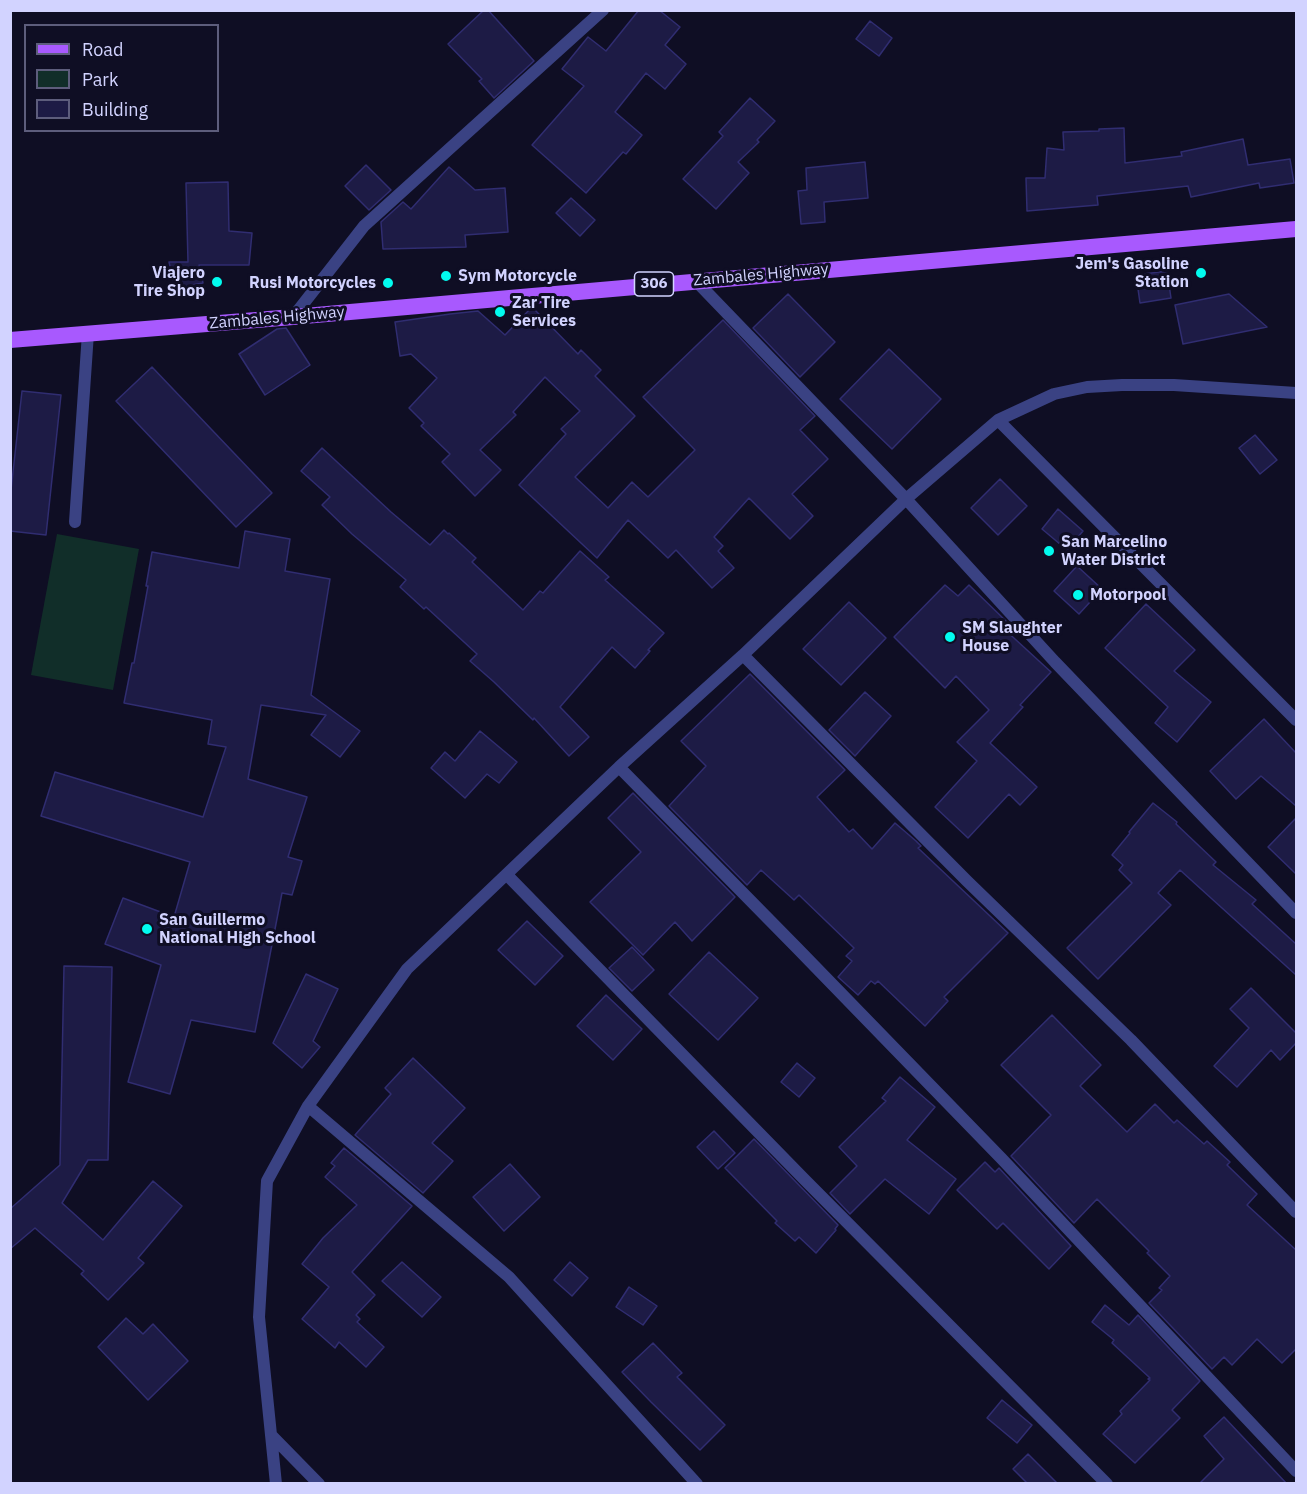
<!DOCTYPE html>
<style>
body{margin:0}
#map{position:relative;width:1307px;height:1494px;overflow:hidden;background:#0f0e24;font-family:"IBM Plex Sans",sans-serif}
canvas{display:block}
.frame{position:absolute;inset:0;border:12px solid #d2d3ff;pointer-events:none}
.legend{position:absolute;left:24px;top:24px;width:195px;height:108px;box-sizing:border-box;background:#0f0e24;border:2px solid #5d5d7c;margin:0;padding:8px 10px;list-style:none;font-size:18px;color:#d2d3ff}
.legend li{display:flex;align-items:center;gap:12px;height:30px}
.legend b{width:30px;border:2px solid #5d5d7c}
</style>
<div id="map">
<canvas width="1307" height="1494"></canvas>
<div class="frame"></div>
<ul class="legend">
<li><b style="height:8px;background:#a859fe"></b>Road</li>
<li><b style="height:16px;background:#112e29"></b>Park</li>
<li><b style="height:16px;background:#1d1b45"></b>Building</li>
</ul>
</div>
<script>
const c = document.querySelector('canvas').getContext('2d');
c.lineJoin = 'round';
function fillPath(path, color) {
  c.fillStyle = color;
  c.fill(path, 'evenodd');
}
function stroke(path, color, width, dash) {
  c.strokeStyle = color;
  c.lineWidth = width;
  c.lineCap = dash ? 'butt' : 'round';
  c.setLineDash(dash || []);
  c.stroke(path);
}
function label(font, color, halo, rows, align = 'center') {
  c.font = font + ' "IBM Plex Sans",sans-serif';
  c.lineWidth = 6;
  c.setLineDash([]);
  c.textBaseline = 'middle';
  c.strokeStyle = halo;
  c.fillStyle = color;
  for (const [text, x, y, turn = 0] of rows) {
    c.save();
    c.translate(x, y);
    c.rotate((+turn || 0) * Math.PI / 180);
    c.textAlign = isNaN(turn) ? turn : align;
    if (halo) c.strokeText(text, 0, 0);
    c.fillText(text, 0, 0);
    c.restore();
  }
}
fillPath(new Path2D(`
 M57,534l82,15 -26,141 -82,-15z`), '#112e29');
const building = new Path2D(`
 M484,10h4l46,51 -40,37 -15,-17 3,-2 -34,-35z
 M639,10h20l21,17 -15,18 21,19 -21,25 -19,-16 -31,39 27,23 -16,19 -3,-2 -37,41 -54,-48 52,-59 -22,-17 26,-32 18,14z
 M870,21l22,17 -13,18 -23,-17z
 M750,98l25,23 -18,19 2,2 -21,20 11,11 -33,36 -33,-30 40,-43 -4,-4z
 M1124,128l1,35 57,-7 -1,-4 62,-13 5,26 42,-6 4,24 -34,5 -1,-5 -68,14 -3,-11 -91,10 1,9 -71,6 -1,-33h19l2,-30 17,2 -1,-18 36,-1v-2z
 M865,162l3,36 -44,4 1,20 -24,2 -3,-33 9,-1 -1,-22z
 M366,165l25,25 -22,20 -24,-24z
 M449,167l26,23 30,-2 3,44 -43,3 1,12 -83,2 -2,-27 22,-20 8,7z
 M228,182l1,49 23,2 -3,32h-50l4,18 -28,5 -6,-26h19l-2,-79z
 M571,198l24,22 -15,16 -24,-23z
 M1167,271l4,27 -31,5 -4,-28z
 M788,294l47,48 -35,35 -47,-49z
 M1229,294l38,33 -84,17 -8,-39z
 M532,307l46,47 3,-4 20,20 -6,6 40,40 -60,61 33,31 24,-26 16,15 47,-47 -52,-53 80,-77 92,96 -15,14 28,29 -36,35 21,22 -23,23 -41,-41 -35,39 9,9 -5,5 16,17 -22,20 -36,-38 -8,8 -40,-38 -31,38 -78,-73 47,-51 -5,-5 19,-18 -35,-34 -32,35 3,3 -36,35 21,20 -26,26 -33,-34 8,-8 -29,-28 3,-3 -15,-15 28,-30 -26,-24 -11,2 -5,-34 55,-8 28,-3 27,24z
 M286,328l24,37 -45,30 -26,-41 38,-25z
 M889,349l52,50 -49,50 -52,-50z
 M152,367l120,126 -36,34 -120,-126z
 M22,391l39,4 -15,140 -36,-4v-32z
 M1255,435l22,25 -17,14 -21,-26z
 M322,448l69,64 39,33 14,-15 4,4 1,-1 27,25 -4,4 51,48 17,-19 3,2 37,-42 29,26 -4,3 59,53 -16,17 2,1 -15,17 -23,-21 -52,60 29,30 -20,19 -35,-38 -1,2 -39,-38 -24,-21 7,-7 -51,-47 -2,2 -24,-22 6,-7 -54,-46 -30,-29 8,-8 -29,-26z
 M1000,479l27,27 -29,29 -27,-27z
 M1058,509l25,22 -16,19 -25,-21z
 M245,531l45,8 -5,32 45,8 -19,116 49,36 -20,26 -29,-22 15,-20 -65,-10 -13,74 59,18 -19,60 14,4 -10,34 -10,-2 -27,139 -64,-12 -21,74 -42,-12 33,-117 -56,-21 18,-46 51,19 16,-55 -149,-46 14,-44 148,45 23,-70 -18,-3 4,-24 -88,-17 8,-40h2l14,-77h-2l6,-34 87,16z
 M1077,566l25,23 -23,25 -25,-23z
 M945,585l13,11 11,-11 39,38 -5,5 48,44 -31,33 3,2 -33,36 47,44 -17,18 -11,-11 -41,44 -33,-31 42,-46 -20,-19 32,-32 -33,-34 -11,12 -51,-51z
 M849,602l37,36 -45,47 -38,-36z
 M1146,604l49,46 -21,21 37,31 -34,40 -22,-19 13,-16 -63,-59z
 M750,674l95,96 -28,27 32,35 4,-3 19,20 23,-26 21,18 5,5 -3,2 90,85 -64,64 4,4 -23,25 -47,-45 -3,3 -4,-3 -13,14 -20,-18 14,-16 -6,-5 8,-8 -55,-53 -5,5 -33,-30 -14,15 -78,-79 37,-40 -25,-25z
 M865,692l26,24 -36,40 -26,-26z
 M1264,719l32,34v53l-35,-30 -25,23 -26,-28z
 M480,731l37,31 -18,21 -12,-9 -22,24 -34,-30 14,-16 10,9z
 M633,793l102,104 -43,44 -17,-19 -32,33 -53,-53 51,-50 -33,-34z
 M1153,803l24,19 -1,2 40,38 -3,3 43,35 -4,4 44,40v31l-116,-105 -22,23 13,12 -73,74 -31,-31 65,-65 -13,-13 4,-5 -11,-10 18,-22 -1,-1z
 M1296,818v56l-28,-27z
 M527,921l36,35 -28,29 -37,-35z
 M632,947l22,23 -22,21 -23,-23z
 M709,952l49,46 -40,42 -49,-46z
 M64,966l48,1 -4,193h-20l-26,43 41,37 50,-59 29,25 -44,52 6,5 -36,37 -27,-26 3,-3 -49,-43 -25,21v-40l50,-44z
 M306,974l32,15 -25,52 7,6 -18,21 -29,-25z
 M1251,988l45,45v10l-16,17 -9,-10 -34,37 -23,-21 35,-38 -19,-19z
 M606,995l36,34 -29,31 -36,-34z
 M1052,1015l49,50 -21,21 47,46 28,-28 19,19 3,-3 27,24 3,-3 23,21 -3,3 30,29 -10,11 49,45v99l-14,14 -25,-24 -25,26 -8,-8 -12,12 -63,-66 13,-13 -3,-2 11,-12 -23,-23 2,-2 -52,-52 -23,24 -63,-67 40,-41 -50,-50z
 M413,1058l52,50 -33,35 21,18 -30,32 -68,-58 36,-41 -6,-6z
 M797,1063l18,15 -16,19 -18,-15z
 M900,1077l35,30 -28,33 49,39 -27,35 -44,-35 -35,35 -20,-21 27,-27 -18,-19 47,-46 -4,-3z
 M714,1131l21,22 -17,16 -21,-22z
 M754,1139l84,86 -3,4 1,1 -20,23 -17,-16 -4,4 -20,-18 2,-2 -52,-53z
 M344,1148l68,58 -60,66 23,23 -19,20 4,4 -3,3 27,25 -18,20 -27,-25 -4,6 -33,-29 27,-32 -27,-23 21,-26 34,-33 -32,-28 10,-11 -4,-3z
 M985,1162l10,10 4,-4 72,78 -22,23 -46,-46 -6,6 -40,-39z
 M510,1164l30,33 -36,34 -31,-34z
 M402,1262l39,35 -19,20 -40,-36z
 M570,1262l18,16 -16,18 -18,-16z
 M629,1287l28,19 -14,19 -27,-18z
 M1105,1305l24,20 9,-10 62,66 -28,29 8,8 -45,45 -32,-29 19,-20 -2,-3 30,-31 -2,-1 2,-1 -38,-35 2,-3 -22,-18z
 M126,1318l17,16 10,-10 35,37 -40,39 -50,-53z
 M653,1343l29,30 -5,4 48,48 -25,25 -49,-48 -29,-30z
 M1002,1400l30,25 -15,18 -30,-25z
 M1224,1417l63,67h-88l25,-25 -20,-23z
 M1028,1454l30,30h-30l-15,-15z`);
fillPath(building, '#1d1b45');
stroke(building, '#302d71', 1.5);
stroke(new Path2D(`
 M75,522l13,-189`), '#3a4283', 12);
stroke(new Path2D(`
 M696,281l210,218 149,163 241,251
 M293,317l71,-91 239,-216
 M998,420l298,300
 M743,655l224,226 164,159 165,172
 M619,767l179,182 203,209 295,313
 M507,875l297,304 303,305
 M308,1106l201,171 188,207
 M272,1436l47,48
 M276,1484l-17,-167 8,-136 41,-75 99,-137 212,-202 124,-112 163,-156 92,-79 56,-26 33,-7 35,-2h52l122,8`), '#3a4283', 12);
stroke(new Path2D(`
 M10,340l283,-23 1003,-88`), '#a859fe', 16);
for (const [x, y, r, color] of [
 [1201,273,6,"#02fbef"],
 [446,276,6,"#02fbef"],
 [217,282,6,"#02fbef"],
 [388,283,6,"#02fbef"],
 [500,312,6,"#02fbef"],
 [1049,551,6,"#02fbef"],
 [1078,595,6,"#02fbef"],
 [950,637,6,"#02fbef"],
 [147,929,6,"#02fbef"]
]) {
  const dot = new Path2D();
  dot.arc(x, y, r, 0, 2 * Math.PI);
  c.fillStyle = color;
  c.fill(dot);
  stroke(dot, '#0f0e24', 2);
}
for (const [x, y, w] of [
 [654,284,39]
]) {
  const box = new Path2D();
  box.roundRect(x - w / 2, y - 12, w, 24, 4.5);
  c.fillStyle = '#0f0e24';
  c.fill(box);
  stroke(box, '#d2d3ff', 1.5);
}
label('bold 15px', '#d2d3ff', null, [
 ["306",654,284]
]);
label('bold 16px', '#d2d3ff', '#0f0e24', [
 ["Jem's Gasoline",1189,264,"right"],
 ["Station",1189,282,"right"],
 ["Viajero",205,273,"right"],
 ["Tire Shop",205,291,"right"],
 ["Sym Motorcycle",458,276],
 ["Rusi Motorcycles",376,283,"right"],
 ["Zar Tire",512,303],
 ["Services",512,321],
 ["San Marcelino",1061,542],
 ["Water District",1061,560],
 ["Motorpool",1090,595],
 ["SM Slaughter",962,628],
 ["House",962,646],
 ["San Guillermo",159,920],
 ["National High School",159,938]
], 'left');
label('16px', '#d2d3ff', '#0f0e24', [
 ["Zambales Highway",761,275,-5],
 ["Zambales Highway",277,318,-5]
]);
</script>
